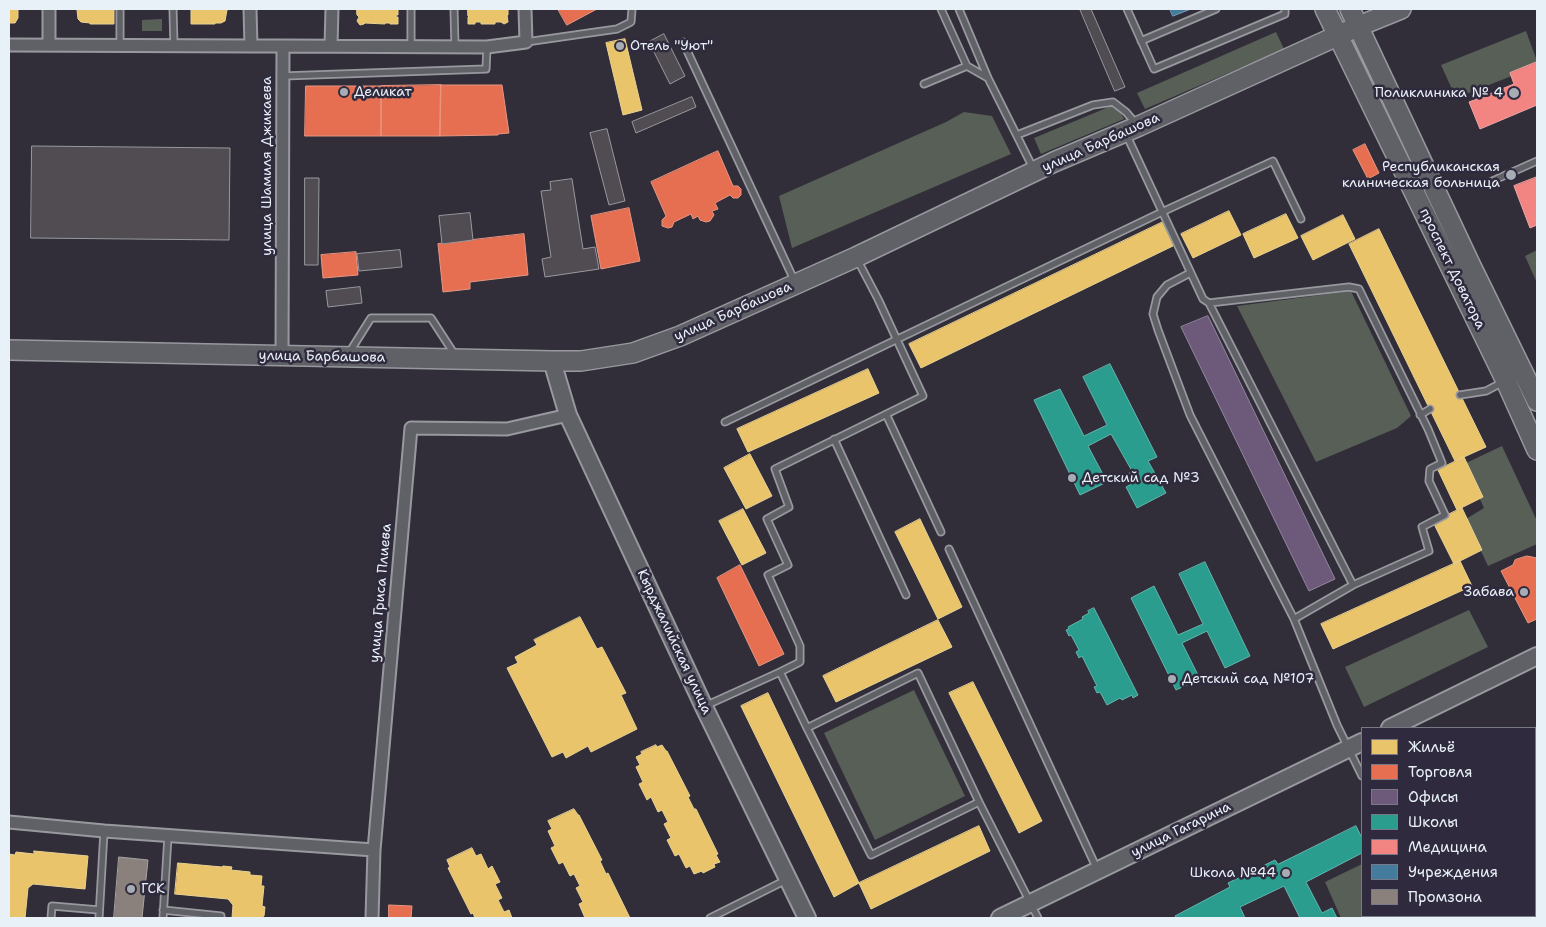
<!DOCTYPE html>
<meta charset="utf-8">
<style>
body{margin:0}
#map{position:relative;width:1546px;height:927px;overflow:hidden;background:#312e39;font-family:"Shantell Sans",sans-serif}
canvas{display:block}
.frame{position:absolute;inset:0;border:10px solid #e8f1f8;pointer-events:none}
.legend{position:absolute;left:1361px;top:727px;width:175px;height:190px;box-sizing:border-box;background:#2f2a3d;border:1px solid #797a88;margin:0;padding:6px 9px;list-style:none;font-size:15px;color:#e8f1f8}
.legend li{display:flex;align-items:center;gap:10px;height:25px}
.legend b{width:25px;border:1px solid #797a88}
</style>
<div id="map">
<canvas width="1546" height="927"></canvas>
<div class="frame"></div>
<ul class="legend">
<li><b style="height:14px;background:#e9c46a"></b>Жильё</li>
<li><b style="height:14px;background:#e76f51"></b>Торговля</li>
<li><b style="height:14px;background:#6d597a"></b>Офисы</li>
<li><b style="height:14px;background:#2a9d8f"></b>Школы</li>
<li><b style="height:14px;background:#f28482"></b>Медицина</li>
<li><b style="height:14px;background:#457b9d"></b>Учреждения</li>
<li><b style="height:14px;background:#8a817c"></b>Промзона</li>
</ul>
</div>
<script>
const c = document.querySelector('canvas').getContext('2d');
c.lineJoin = 'round';
function fillPath(path, color) {
  c.fillStyle = color;
  c.fill(path, 'evenodd');
}
function stroke(path, color, width, dash) {
  c.strokeStyle = color;
  c.lineWidth = width;
  c.lineCap = dash ? 'butt' : 'round';
  c.setLineDash(dash || []);
  c.stroke(path);
}
function label(font, color, halo, rows, align = 'center') {
  c.font = font + ' "Shantell Sans",sans-serif';
  c.lineWidth = 5;
  c.setLineDash([]);
  c.textBaseline = 'middle';
  c.strokeStyle = halo;
  c.fillStyle = color;
  for (const [text, x, y, turn = 0] of rows) {
    c.save();
    c.translate(x, y);
    c.rotate((+turn || 0) * Math.PI / 180);
    c.textAlign = isNaN(turn) ? turn : align;
    if (halo) c.strokeText(text, 0, 0);
    c.fillText(text, 0, 0);
    c.restore();
  }
}
fillPath(new Path2D(`
 M162,19v12h-20v-11z
 M1526,31l11,30v5l-81,32 -15,-33z
 M1276,32l8,17 -139,60 -8,-16z
 M1116,104l8,15 -83,35 -7,-16z
 M964,112l28,4 19,38 -219,94 -13,-52 167,-74z
 M1537,250v33l-12,-27z
 M1351,291l60,125 -14,12 -81,34 -79,-156z
 M1502,446l35,75v23l-49,22 -22,-47 18,-11 -20,-44z
 M1469,610l19,37 -124,60 -19,-40z
 M914,690l51,106 -90,44 -51,-107z
 M1537,776v49l-2,1v-49z
 M1537,829v89h-10l-1,-2h9v-86z
 M1362,864v52h71l2,2h-94l-16,-36z`), '#575f57');
const homes = new Path2D(`
 M9,9h9v9l-3,5h-6z
 M75,9h41l-2,1v14h-24v-1l-9,-1 -3,-3 -1,-9z
 M189,9h40l-2,1 -2,11 -4,2h-6v1h-24v-14z
 M357,9h41v6h-2v2h2v7h-8v-1h-5v1l-20,-1 -1,1 -4,1 -3,-4 2,-4 -2,-2z
 M468,9h40v6h-1l1,7 -4,2 -3,-2h-6v2h-14v-2h-6v2h-7v-7h1l-1,-1z
 M625,39l17,71 -19,5 -17,-72z
 M1229,211l12,24 -48,23 -12,-24z
 M1286,214l12,24 -44,20 -11,-24z
 M1343,215l12,24 -42,21 -12,-24z
 M1163,222l12,23 -254,123 -12,-24z
 M1379,229l107,218 -31,14 -106,-217z
 M868,369l11,24 -131,59 -11,-23z
 M750,454l22,42 -26,13 -22,-41z
 M1464,457l19,40 -26,13 -19,-40z
 M1462,508l20,42 -28,14 -21,-42z
 M743,509l23,44 -24,12 -23,-44z
 M920,519l42,88 -24,12 -43,-87z
 M1460,561l12,25 -139,63 -12,-25z
 M580,617l17,32 5,-2 24,46 -5,2 16,34 -46,23 -3,-6 -22,12 -3,-6 -11,5 -45,-89 11,-5 -3,-6 22,-12 -3,-5z
 M938,620l14,27 -116,55 -13,-26z
 M973,682l69,139 -23,12 -70,-140z
 M768,693l91,190 -25,14 -93,-191z
 M1537,744v30l-2,1v-30z
 M656,745l1,2 5,-2 4,6h1l23,45 -2,1 6,12h2l22,45 -2,1 4,7 -6,2 1,3 -12,6 -1,-2 -8,3 -4,-8 -4,2 -7,-14 -4,2 -8,-16 4,-2 -7,-14 4,-2 -6,-12 -4,2 -7,-15 -4,3 -8,-16 4,-2 -7,-15 4,-2 -4,-8 6,-3 -1,-2z
 M574,809l4,6h1l23,45 -2,1 6,13 2,-1 22,45h-45l-6,-14 4,-2 -7,-14 4,-2 -6,-12 -4,2 -7,-14 -4,2 -8,-16 4,-2 -7,-15 4,-2 -4,-8z
 M979,826l11,25 -119,58 -12,-26z
 M472,848l4,8 5,-2 7,15 4,-3 8,16 -5,2 7,14 -4,2 6,12 5,-2 3,8h-37l-2,-5 -2,1 -23,-46 2,-1 -3,-7z
 M34,851l54,5 -3,33 -52,-5 -5,4 -3,30h-16v-64l6,1 1,-3 18,2z
 M178,863l44,4 1,-1 9,1 -1,3 19,2v3l12,1 -1,10h3l-2,20 3,1 -1,9h-1v2h-31l1,-13 -5,-6 -53,-5z
 M1466,916h33l1,2h-32z`);
fillPath(homes, '#e9c46a');
stroke(homes, '#e9d295', 1);
const shops = new Path2D(`
 M558,9h39l-30,16z
 M441,85h61l7,48 -11,1v1l-58,1z
 M441,85l-1,51h-59v-50z
 M306,86h75v50h-76z
 M1365,144l14,29 -11,6 -15,-29z
 M718,151l15,35h5l3,3v6l-3,3h-5l-3,-3 -15,8 3,6 -6,2 2,4 -4,6 -4,1 -6,-2 -2,-4 -5,3 -2,-5 -17,8 -2,5 -4,1 -6,-2v-6l4,-4 -15,-34z
 M629,208l11,53 -39,8 -10,-53z
 M524,234l4,41 -58,7v7l-27,3 -5,-48z
 M356,252l2,23 -35,3 -2,-23z
 M1527,556l10,2v61l-9,4 -27,-52 12,-6 2,-5z
 M740,565l44,89 -25,12 -42,-88z
 M389,905l23,1 -1,12h-22z`);
fillPath(shops, '#e76f51');
stroke(shops, '#e79683', 1);
const offices = new Path2D(`
 M1208,316l127,263 -26,12 -128,-264z`);
fillPath(offices, '#6d597a');
stroke(offices, '#9287a0', 1);
const schools = new Path2D(`
 M1110,364l47,93 -9,4 18,32 -29,15 -11,-21 7,-4 -5,-9 4,-3 -21,-37 -23,12 19,36 -27,13 -46,-95 26,-11 24,47 23,-11 -24,-48z
 M1205,562l45,94 -25,12 -18,-37 -25,12 18,36 -24,11 -45,-92 23,-12 24,49 25,-11 -24,-50z
 M1094,608l44,87 -5,3 -1,-3 -10,5 -2,-2 -13,7 -7,-13 -3,1 -3,-6 3,-1 -15,-30 -3,2 -3,-6 3,-2 -8,-15 -2,1 -3,-6 3,-1 -1,-2 15,-8 -1,-2 7,-4 -1,-2z
 M1356,826l6,12v15l-56,29 16,31 10,-5 5,10h-37l-16,-32 -44,21 5,11h-69l-1,-2 55,-29 -2,-4 47,-23 3,4z`);
fillPath(schools, '#2a9d8f');
stroke(schools, '#63b6ae', 1);
const health = new Path2D(`
 M1537,62v43l-57,24 -11,-27 45,-18 -4,-11z
 M1537,177v48l-7,3 -16,-42z`);
fillPath(health, '#f28482');
stroke(health, '#efa5a5', 1);
const public = new Path2D(`
 M1170,9h21l-18,7z`);
fillPath(public, '#457b9d');
stroke(public, '#769eb8', 1);
const industry = new Path2D(`
 M119,857l29,3 -6,58h-28z`);
fillPath(industry, '#8a817c');
stroke(industry, '#a6a3a1', 1);
const building = new Path2D(`
 M1080,9h11l34,78 -10,4z
 M664,34l21,42 -15,8 -21,-42z
 M692,97l4,10 -60,26 -4,-11z
 M607,129l18,72 -16,4 -19,-72z
 M32,146l198,2 -1,92 -198,-2z
 M305,178h14l-1,87h-13z
 M572,179l11,70 12,-2 4,22 -54,8 -3,-18 9,-2 -10,-66 10,-1 -1,-8z
 M470,213l3,27 -31,4 -3,-28z
 M400,250l2,17 -43,4 -2,-17z
 M360,287l2,16 -34,4 -2,-16z`);
fillPath(building, '#504c51');
stroke(building, '#98999f', 1);
const lane = new Path2D(`
 M120,9v36
 M173,9l1,37
 M411,9v37
 M454,9l1,38
 M941,9l26,57 21,12
 M959,9l29,69 46,92
 M1127,9l27,60 131,-55v-5
 M1141,41l75,-32
 M526,42l91,-13 14,-7 1,-13
 M683,42l112,240
 M283,76l203,-7 1,-22
 M924,84l43,-18
 M1126,134l77,165 6,4 140,-16 10,2 69,140 14,34 -12,6 -1,12 16,34 -23,12 7,24 -76,34 -59,34 43,106 25,51
 M1017,135l76,-30 20,-3 13,10 11,13
 M1490,182l47,-21
 M1190,273l-23,12 -10,12 -4,17 5,16 32,85 104,204
 M1209,303l144,282
 M349,353l22,-35h60l24,37
 M1460,395l26,-4 17,-9
 M886,414l55,118
 M1420,415l10,-6
 M725,422l437,-210 111,-51 28,58
 M834,439l72,156
 M949,549l148,320
 M780,672l20,-10v-16l-32,-71 20,-10 -21,-46 22,-12 -14,-38 148,-73 -45,-97 -21,-40
 M705,706l75,-34 27,56 111,-55 61,129 59,116
 M807,728l64,127 108,-53
 M1535,733l2,-2
 M1535,811l2,-2
 M163,910l58,6v2
 M1424,916l1,2
 M1504,916l1,2
 M51,918l1,-12 47,4
 M99,918l5,-87
 M163,918l5,-82
 M710,918l76,-38`);
const street = new Path2D(`
 M250,9l1,37h32l-1,310
 M49,44v-35
 M9,45l242,1
 M283,46l204,1 39,-5 -1,-33
 M331,46l1,-37
 M9,822l95,9 270,19
 M372,918l2,-68 37,-422 96,1 61,-14`);
const secondary = new Path2D(`
 M552,361l16,54 136,292 103,211
 M1390,728l147,-72
 M1000,918l362,-176`);
const primary = new Path2D(`
 M1325,9l181,372 31,69
 M1350,9l120,255 67,137
 M9,350l543,11h29l52,-8 47,-17 176,-79 198,-95 85,-36 220,-100 42,-17`);
stroke(lane, '#98999f', 9);
stroke(street, '#98999f', 15);
stroke(secondary, '#98999f', 20);
stroke(primary, '#98999f', 22);
stroke(lane, '#606067', 5.5);
stroke(street, '#606067', 11);
stroke(secondary, '#606067', 16);
stroke(primary, '#606067', 19);
for (const [x, y, r, color] of [
 [620,46,5,"#a8adb5"],
 [344,92,5,"#a8adb5"],
 [1514,93,6,"#a8adb5"],
 [1511,175,6,"#a8adb5"],
 [1072,478,5,"#a8adb5"],
 [1524,592,5,"#a8adb5"],
 [1172,679,5,"#a8adb5"],
 [1286,873,5,"#a8adb5"],
 [131,889,5,"#a8adb5"]
]) {
  const dot = new Path2D();
  dot.arc(x, y, r, 0, 2 * Math.PI);
  c.fillStyle = color;
  c.fill(dot);
  stroke(dot, '#2f2a3d', 2);
}
label('14px', '#e8f1f8', '#2f2a3d', [
 ["Отель \"Уют\"",630,46],
 ["Деликат",354,92],
 ["Поликлиника № 4",1503,93,"right"],
 ["Республиканская",1500,167,"right"],
 ["клиническая больница",1500,183,"right"],
 ["Детский сад №3",1082,478],
 ["Забава",1514,592,"right"],
 ["Детский сад №107",1182,679],
 ["Школа №44",1276,873,"right"],
 ["ГСК",141,889]
], 'left');
label('14px', '#e8f1f8', '#2f2a3d', [
 ["улица Барбашова",1101,143,-24],
 ["улица Шамиля Джикаева",267,166,-90],
 ["проспект Доватора",1452,269,64],
 ["улица Барбашова",733,312,-24],
 ["улица Барбашова",322,357,1],
 ["улица Гриса Плиева",381,593,-85],
 ["Кырджалийская улица",674,642,65],
 ["улица Гагарина",1181,830,-26]
]);
</script>
